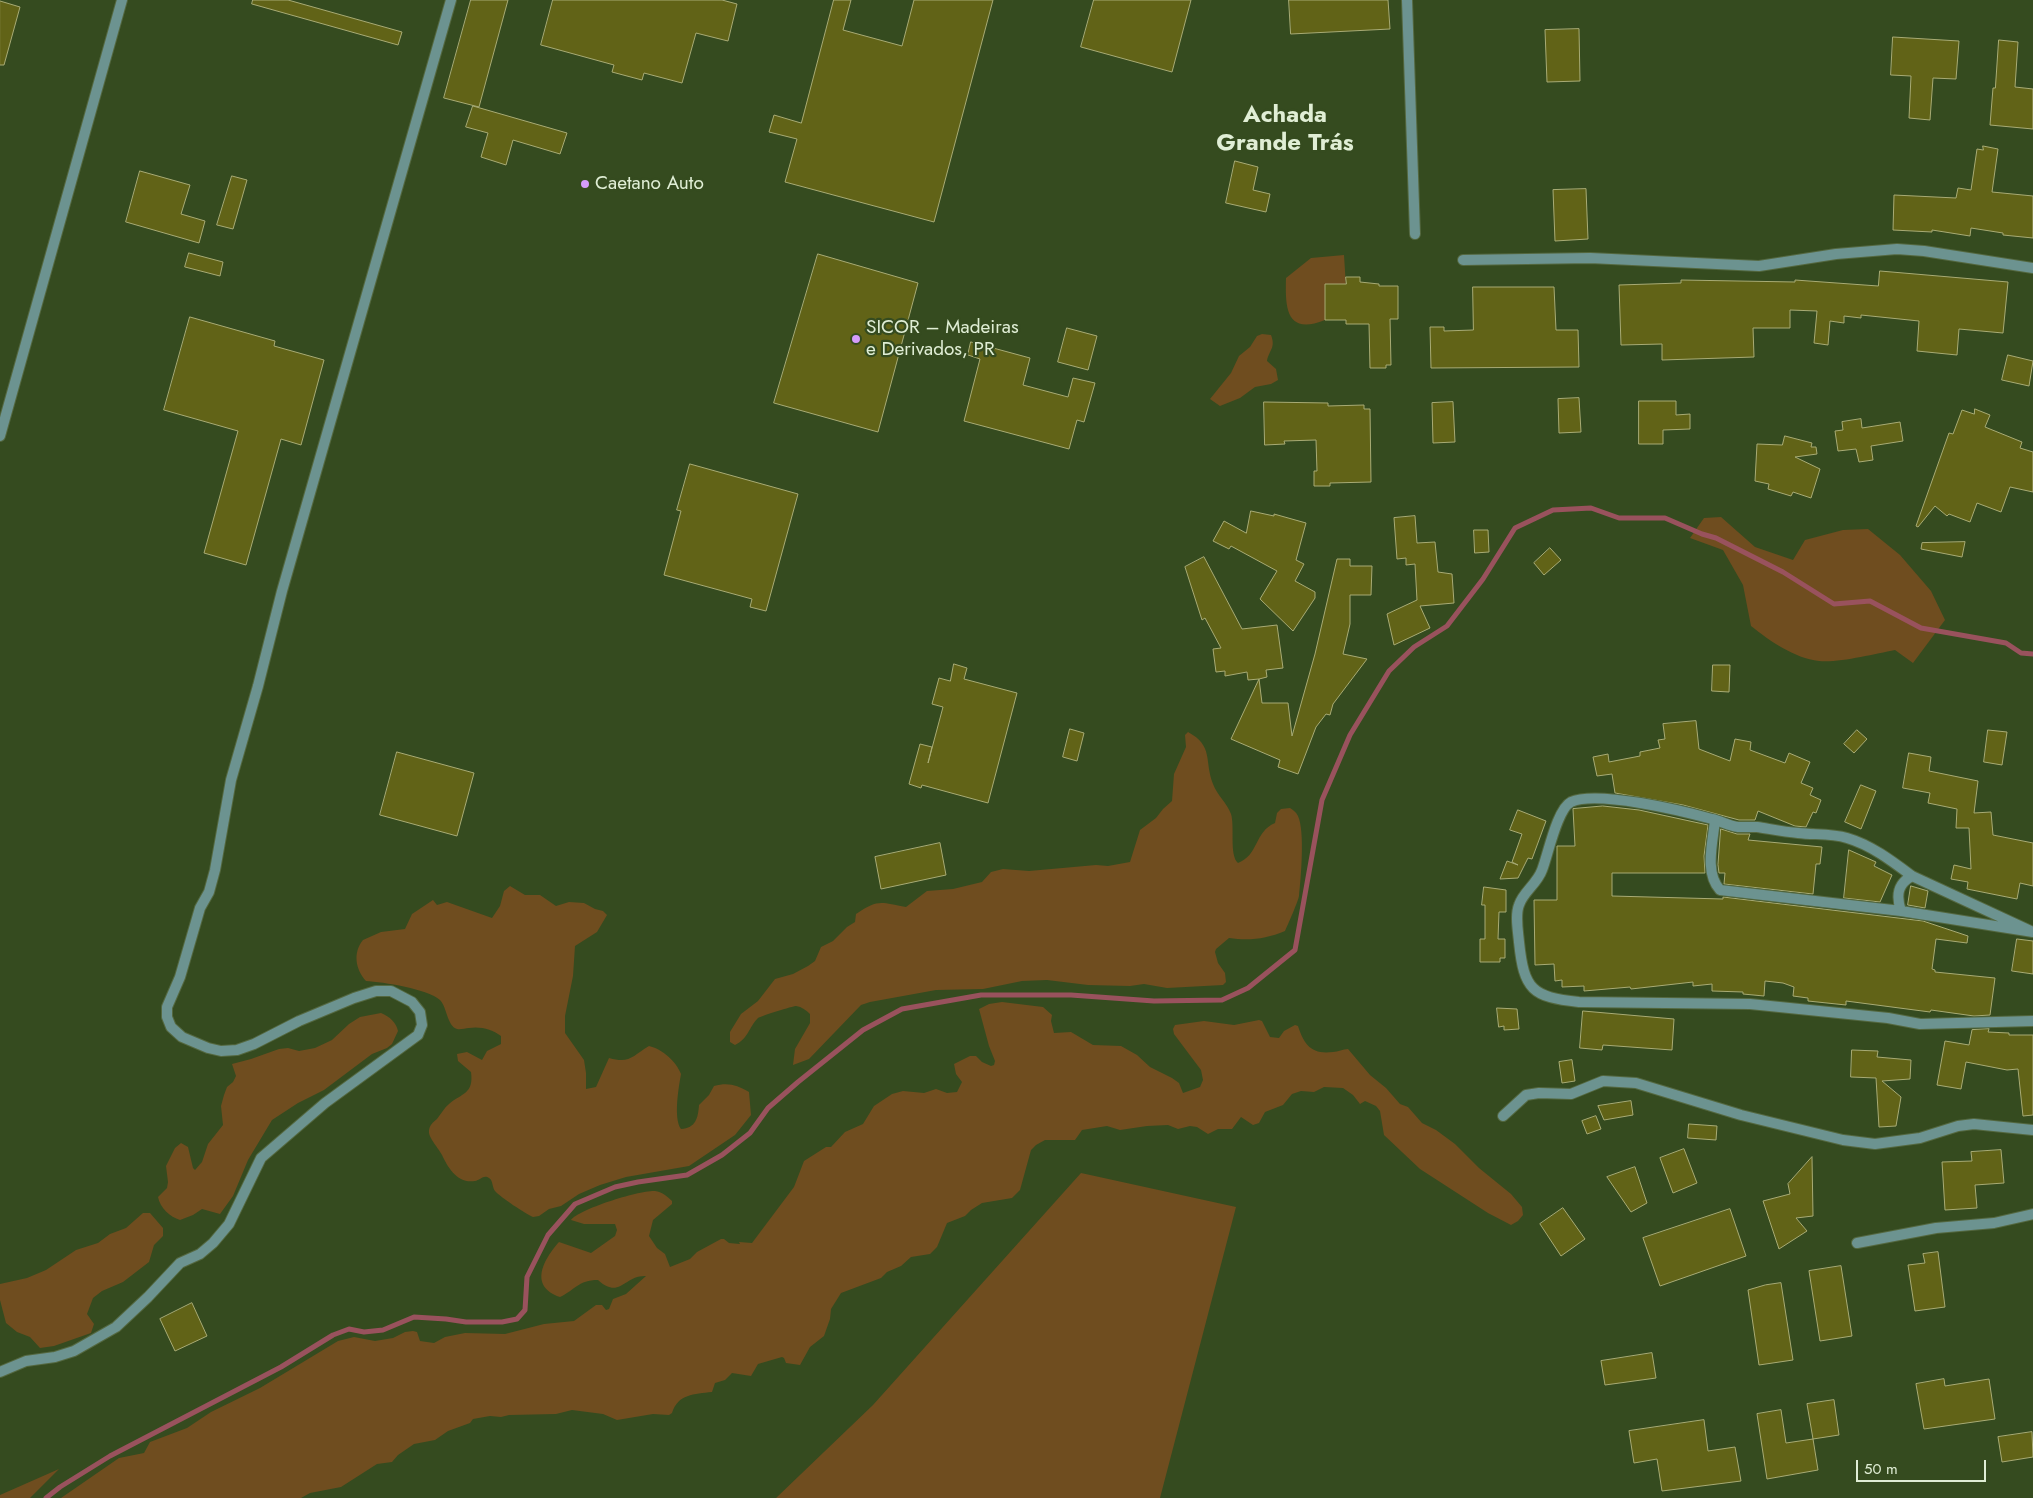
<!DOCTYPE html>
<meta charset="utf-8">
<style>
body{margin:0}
#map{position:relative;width:2033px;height:1498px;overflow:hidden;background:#354b1f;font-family:Jost,sans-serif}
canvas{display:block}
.scale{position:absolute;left:1856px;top:1460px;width:130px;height:22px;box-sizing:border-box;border:2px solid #e0eed5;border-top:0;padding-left:6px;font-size:15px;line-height:18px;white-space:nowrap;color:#e0eed5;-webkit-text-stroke:4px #354b1f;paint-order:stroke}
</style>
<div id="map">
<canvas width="2033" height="1498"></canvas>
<div class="scale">50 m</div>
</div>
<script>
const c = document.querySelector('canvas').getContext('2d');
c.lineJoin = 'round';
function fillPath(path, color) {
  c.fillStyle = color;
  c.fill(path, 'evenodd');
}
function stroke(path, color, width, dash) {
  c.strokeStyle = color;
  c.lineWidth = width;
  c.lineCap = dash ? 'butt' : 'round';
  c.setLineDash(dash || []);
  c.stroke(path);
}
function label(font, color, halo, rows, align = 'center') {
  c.font = font + ' Jost,sans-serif';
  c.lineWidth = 4.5;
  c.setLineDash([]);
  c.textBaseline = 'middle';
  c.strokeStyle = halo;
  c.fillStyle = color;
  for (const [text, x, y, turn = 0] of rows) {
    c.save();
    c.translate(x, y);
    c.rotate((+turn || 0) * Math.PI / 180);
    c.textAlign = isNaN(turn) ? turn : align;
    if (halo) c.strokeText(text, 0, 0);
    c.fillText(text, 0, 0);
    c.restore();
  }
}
fillPath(new Path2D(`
 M1344,255l2,32 -7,-3h-14v36c-38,15 -40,-10 -39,-42l25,-20z
 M1262,334l9,1c5,13 -2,15 -4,26l9,8 2,11 -7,4 -16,3 -15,11 -20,8 -10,-7 21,-26 8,-17 11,-9 7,-11z
 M1721,517l34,30 38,13 12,-20 38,-10 25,-1 32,26 31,36 14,29 -32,43 -18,-13c-21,4 -56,13 -76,11 -25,-3 -49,-20 -68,-35l-8,-41 -20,-35 -33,-12 14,-20z
 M1188,732c26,14 16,29 25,52 4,11 14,19 18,30 4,13 -2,41 7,49 21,-8 16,-31 37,-40l2,-10 4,-4 9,-1c3,2 6,4 8,8 7,15 3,62 1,80 -1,6 -11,28 -14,35 -19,8 -36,10 -56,7l-13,11 -1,3 3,11 7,10 1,9 -3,3 -56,3 -23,-4 -14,2 -42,-1 -41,-5 -25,1 -39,8 -47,1 -66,12 -9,3 -52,54 -16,6 2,-16 15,-26v-9c-4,-4 -8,-7 -14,-8 -3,0 -35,10 -38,12 -9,9 -10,21 -23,27l-5,-3v-10l11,-18 17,-13 17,-22 18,-5 15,-8 7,-5 6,-14 12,-6 14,-14 8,-5 1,-8c22,-15 24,-12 50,-7l21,-16 26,-2 29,-7 9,-10 12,-3 26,2 67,-6 12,1 22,-4 10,-32 16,-12 7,-9 9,-8 2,-27 12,-27 -1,-12z
 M510,886l15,9h15l16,11 13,-4 15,1 11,6 8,2 4,4 -10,17 -22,14 -2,30 -8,40v17l19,27 2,13v16l10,-2 13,-29c21,6 23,-2 40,-12 13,3 27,15 32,28 -2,12 -8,44 0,55 15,-1 17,-11 18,-24l10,-10 5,-9c14,-4 23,-1 35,6l2,23 -16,20 -46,31 -63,11 -26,8 -21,9 -18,12 -12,3 -10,7 -6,1c-7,-3 -33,-20 -38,-26 -3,-4 -2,-11 -6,-13 -5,-4 -9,2 -14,3 -17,3 -27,-13 -33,-26 -3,-6 -14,-18 -13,-24 0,-5 4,-9 8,-12 4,-5 7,-11 12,-15 13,-11 25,-10 22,-32l-13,-11 -1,-7 10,-2 15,8 5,-9 14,-7v-8c-8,-7 -22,-10 -32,-8 -4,0 -8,2 -12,1 -10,-3 -10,-22 -17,-29 -12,-11 -57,-18 -74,-19 -11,-12 -13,-29 -3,-41l18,-8 24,-3 7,-15 21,-14 4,5 10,-3 45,16 8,-12 4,-15z
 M1002,1002l41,5 9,8 -1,6 3,12 17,-1 22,13 28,1 16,9 13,12 22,11 7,5 4,10 17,-6 3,-7 -2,-10 -27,-36 -1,-5 2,-4 29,-4 30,4 25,-5 3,1 8,16 9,1 5,-7 11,-6 3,1c6,18 13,29 35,26 5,0 10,-3 15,-3l22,26 16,13 14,16 8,3 14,16 14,7 19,14 24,24 32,26 11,13 1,8 -5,6 -7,4 -23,-12 -68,-44 -36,-34 -4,-24 -4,-5 -11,-5 -5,3 -7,-9 -10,-7 -19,-1 -10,5 -13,-1 -9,3 -9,11 -18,7 -6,11 -6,2 -12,-8 -9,12h-14l-10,5 -11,-7 -7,-1 -12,3 -10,-4 -21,1 -27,4 -13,-4 -25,4 -7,10h-30l-9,5 -5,5 -11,40 -8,8 -30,5 -11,7 -6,6 -18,7 -10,24 -7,7 -19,3 -10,9 -14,6 -6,6 -40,15 -10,16 -1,10 -6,17 -14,11 -10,18 -14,-2 -2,-5 -2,-1 -24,7 -7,12 -19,-3 -7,7 -10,3 -3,9c-18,2 -34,2 -40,21l-3,2 -16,-1 -36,6 -14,-6 -31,-4 -16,4 -47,1 -8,2 -11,-1 -17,3 -3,4 -22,8 -13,9 -21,4 -16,11 -6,7 -15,2 -36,23 -31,6 -9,5h-240l58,-40 25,-5 6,-11 37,-14 24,-16 49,-24 78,-47 16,-4 21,4 18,-3 12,-6 8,-1 4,1 3,9 14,2 11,-6 20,-4 40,1 39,-10 30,-3 22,-16h6l4,5 3,-1 4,-10 13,-5 20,-18c-22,-1 -26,24 -48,4 -20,0 -23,10 -38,17 -32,-11 -16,-38 -1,-55l32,11 24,-17 2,-6 -2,-6h-31l-13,-4c8,-11 69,-30 84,-29 7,1 12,5 17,10v3l-19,16 -4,16 8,12 8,6 5,13 20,-8 7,-7 24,-13h3l5,4 11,1 -1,-2 13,1 42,-56 10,-26 22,-14h5l14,-15 18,-8 11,-18 18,-12 11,-3 21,2 12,-4 11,4 10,-1 5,-10 -6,-8 -2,-10 16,-8h6l6,6 9,4 3,-1 1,-4 -6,-15 -10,-37 10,-5z
 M381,1013c9,4 15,9 17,18l-6,13 -5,4 -15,6 -48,36 -26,13 -26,17 -24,40 -15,36 -13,18 -18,-5 -9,6 -13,5c-10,-3 -20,-12 -22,-23l9,-9 1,-6 -2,-16 9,-18 6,-5 7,4 5,21 2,2 7,-8 6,-18 15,-19 -2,-19 3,-11 3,-8 6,-5 3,-6 -4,-12 19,-5 28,-10 9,-1 11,3 16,-3 17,-8 17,-16 11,-7z
 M1081,1173l155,34 -76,291h-384l97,-93z
 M143,1213h7l13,15v8l-9,9 -5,17 -26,20 -21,9 -9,7 -6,16 7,10 -3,9 -37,13 -14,2 -10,-11 -13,-5 -11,-9 -6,-23v-16l27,-6 19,-8 30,-20 22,-7 12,-9 16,-6z
 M59,1469l-29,29h-30v-3z`), '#6f4d1f');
stroke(new Path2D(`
 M46,1498l14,-11 50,-31 171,-89 52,-32 16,-6 15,3 19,-2 31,-13 32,2 20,3h36l15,-3 8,-9 2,-33 21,-42 27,-31 40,-17 23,-5 49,-7 35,-20 28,-22 18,-25 30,-26 65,-52 39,-21 79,-14h90l83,6 68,-1 26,-12 47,-38 27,-150 28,-65 39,-64 25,-24 33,-21 36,-47 32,-51 38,-18 38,-2 28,10h46l37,16 14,4 67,34 51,32 36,-3 51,27 85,15 15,10 12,1`), '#99525d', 5);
const building = new Path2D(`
 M253,0h35l114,32 -4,13 -146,-41z
 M471,0h37l-29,107 -35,-9z
 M553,0h169l15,4 -9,37 -32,-8 -14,50 -38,-10 -2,7 -30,-8 2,-7 -73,-20z
 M834,0h17l-8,30 59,16 12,-46h79l-59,222 -149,-40 12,-43 -28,-7 5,-17 27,8z
 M1094,0h97l-19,72 -91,-25z
 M1289,0h99l2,29 -99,5z
 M0,1l20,6 -16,58h-4z
 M1579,29l1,52 -33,1 -2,-52z
 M1893,37l66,4 -3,38 -23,-1 -3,42 -21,-2 2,-42 -20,-1z
 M1999,40l19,2 -3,45 18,2v40l-43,-4 3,-37h2z
 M473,106l94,27 -7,21 -47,-14 -7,25 -25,-8 7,-24 -22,-6z
 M1983,146l15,3 -6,43 41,4v42l-30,-3v-2l-32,-5 -1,8 -38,-6v2l-39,-2 1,-35 62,3 2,-10 13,2 6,-41 6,1z
 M1235,161l23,6 -5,23 17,4 -4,18 -40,-9z
 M140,171l50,14 -9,29 24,7 -6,22 -73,-21z
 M232,176l15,4 -14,49 -16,-4z
 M1586,189l2,50 -33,2 -2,-51z
 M189,253l34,9 -3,14 -35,-9z
 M818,254l100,29 -40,149 -104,-29z
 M1880,271l128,11 -5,51 -44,-4 -2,26 -40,-4 2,-30 -58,-6v3l-17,-2v7l-14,-2 -2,24 -14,-2 3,-32 -27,-1v18h-37l1,29 -92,3v-16l-41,1 -2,-60 62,-2v-3l114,2v-2l83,6z
 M1346,277h14v5l19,2v2h19v33h-8l1,46h-5v3h-16l-1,-44h-23v-4h-21v-36h21z
 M1473,287h81l2,43h22l1,37 -148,1 -1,-41h14v4l29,-1z
 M190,317l85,24 -1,5 50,14 -23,85 -20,-6 -35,126 -42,-12 34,-122 -74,-21z
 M1067,328l30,8 -9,34 -30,-8z
 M971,342l59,16 -7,27 45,12 5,-19 22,5 -11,39 -7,-2 -8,29 -105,-28 16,-62 -12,-4z
 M2008,355l25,6 -4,25 -27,-6z
 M1579,398l2,34 -22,1 -1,-34z
 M1639,401h37v14l14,-1v15l-27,1v14h-24z
 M1264,402l64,1v3l36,-1v4h6l1,73 -41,1v3h-16v-15h3l-1,-31 -32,1 1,3 -20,1z
 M1453,402l2,40 -22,1 -1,-40z
 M1975,409l15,6 -5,12 37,15 -2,6 13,4v40l-23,-5 -9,25 -24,-9 -7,19 -21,-8 -2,2 -12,-10 -17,21 -2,-1 33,-93 4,1 9,-24 12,4z
 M1861,419l1,9 38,-6 3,19 -32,5 2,14 -14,2 -3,-13 -18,2 -3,-20 8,-1 -1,-8z
 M1785,436l27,7 -1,4h5l1,7 -22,3 25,12 -9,29 -18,-6 -2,4 -23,-7 1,-5 -14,-3 2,-37 25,1z
 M690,464l108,30 -32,117 -16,-4 2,-8 -88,-24 17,-64 -4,-1z
 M1251,511l23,5v-2l32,9 -10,37 8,4 -9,17 20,11v6l-22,33 -33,-32 17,-28 -46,-25 -2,3 -16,-8 11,-20 22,12z
 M1415,516l2,27 18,-1 3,30 14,2 2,29 -34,3 10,22 -36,17 -7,-31 30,-14 -2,-36 -9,1v-7l-9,1 -3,-41z
 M1474,530h14l1,22 -14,1z
 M1965,542l-3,15 -41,-8 1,-6z
 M1550,548l11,12 -17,15 -10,-12z
 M1204,557l38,72 35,-4 6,43 -17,2 1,7 -8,2 3,24h26l4,33 23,-82 22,-95h13v7h22l-1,29h-21v29l-7,30 24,5 -34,45 -3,11 -4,-1 -10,13 -18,47 -20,-7 2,-7 -49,-21 28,-60 -11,1 -1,-8 -22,4v-5l-9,1 -3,-23 8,-1 -16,-30 -3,2 -17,-53z
 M954,664l13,4 -3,11 53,14 -29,110 -66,-18 -1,3 -12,-4 11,-40 12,3 -4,16 15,-56 -11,-3 7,-26 11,3z
 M1713,665h17l-1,27 -17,-1z
 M1696,721l3,28 31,12 5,-22 16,3 -1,8 35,13 4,-10 21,9 -9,21 12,5 -3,7 11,5 -5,13 -3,-1 -7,15 -11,-1 -37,-15 -3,9h-16l-56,-15 -68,-12 -3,-19 -15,2 -4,-19 15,-3 1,8 31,-6v-4l20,-4 -2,-8 7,-1 -2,-15z
 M1070,729l14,4 -7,28 -14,-4z
 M1857,730l10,9 -13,14 -10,-9z
 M1988,730l19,2 -5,33 -18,-3z
 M397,752l77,21 -17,63 -77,-21z
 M1909,753l22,4 -2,14 49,10 -4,32 17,-1 2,23 40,8v43l-13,-3 -3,16 -50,-10 1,-7 -17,-3 3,-14 17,4 -2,-41h-13l1,-19 -29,-6 2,-10 -27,-5z
 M1861,785l15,6 -15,38 -16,-7z
 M1603,806l36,4 69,15 -4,31 1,17h-93v23l111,3v-2l200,24 45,15 -1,7 -31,-4 -4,30 3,1v2l60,6 -5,37 -16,1 -43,-6 -1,2 -84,-11v4l-38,-4v-3l-15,-2 1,-9 -11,-4 -18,-2 -1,15 -21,-2v-2l-31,-1v-7l-19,2v-4l-62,7 -1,-2 -46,4v-5l-22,1v-7l-7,1 -1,-17 -19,1 -1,-65h23v-54h18l-2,-37z
 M1518,810l28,11 -14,38 -4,-1 -10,20 -18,1 7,-18 11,4 -6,-3 10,-28 -12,-4z
 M1721,829l16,5h13l-2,6 74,7 -2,17h-4l-3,30 -89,-10 1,-11h-6l-1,-8z
 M940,843l6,32 -65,14 -6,-32z
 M1849,850l27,12 -2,4 18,9 -12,27 -36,-4z
 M1911,886l17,5 -3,17 -17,-3z
 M1484,887l22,3v22h-7l-1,27h7v19h-5v4h-20v-23h5v-34h-3z
 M2017,939l16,2v33l-21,-3z
 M1497,1008l20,1 2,20 -15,1v-4l-5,1z
 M1583,1011l91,8 -2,31 -69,-5 -1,5 -22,-2z
 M1989,1029l-1,3 21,1v2h24v80l-10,1 -5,-47 -11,1 -41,-8 -5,27 -24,-4 8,-44 24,4 3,-15z
 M1852,1050l26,1 -1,6 34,3 -1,19 -28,2 19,16 -5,29 -17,1 -3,-49 -25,-1z
 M1572,1060l3,21 -13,2 -3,-21z
 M1631,1101l2,14 -29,5 -6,-14z
 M1596,1116l5,13 -14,5 -5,-13z
 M1689,1124l28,2 -1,14 -28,-2z
 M1684,1149l13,34 -24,10 -13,-35z
 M2001,1150l3,33 -29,2 2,23 -32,2 -3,-48 30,-1 -1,-9z
 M1812,1157l1,59 -17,2 11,13 -28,18 -16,-48 27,-7 -2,-10z
 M1635,1167l12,36 -16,9 -24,-35z
 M1563,1208l22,31 -24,17 -21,-32z
 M1730,1209l16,47 -86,30 -17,-48z
 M1938,1252l7,55 -30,4 -7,-46 17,-2 -2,-9z
 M1841,1266l11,70 -32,5 -11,-70z
 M1781,1283l12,77 -34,5 -11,-75 17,-5z
 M192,1303l15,33 -32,15 -15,-32z
 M1652,1353l4,25 -51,7 -4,-24z
 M1944,1379l1,7 44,-7 6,40 -71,10 -8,-45z
 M1834,1400l5,35 -26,4 -6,-35z
 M1781,1410l5,33 27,-4 5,31 -51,9 -10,-65z
 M1704,1420l4,31 27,-4 6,34 -79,10 -5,-32 -23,4 -5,-32z
 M2032,1432l1,25 -31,5 -4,-25z`);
fillPath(building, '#616317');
stroke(building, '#a8ab75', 1);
const minor = new Path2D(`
 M1407,0l8,234
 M1463,260l127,-2 169,8 77,-12 61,-5 27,2 109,17
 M0,436l122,-436
 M1715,820c-2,22 -11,52 5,70l181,21
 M1912,876c-20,-15 -41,-31 -65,-38 -16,-5 -33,-3 -49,-5 -14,-1 -28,-4 -41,-6 -7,0 -13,0 -19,0 -9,-1 -17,-6 -26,-8 -29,-8 -115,-29 -141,-17 -14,7 -23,53 -29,68 -5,14 -19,22 -23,35 -4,10 -1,26 0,37 5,48 13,55 60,60l171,2 138,14 32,6 113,-3
 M2033,932l-121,-56c-15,8 -16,20 -11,35l132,21
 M1503,1116l23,-21 13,-2 32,1 32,-13 33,2 105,32 102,25 32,4 45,-6 38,-12 16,-2 59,6
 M1857,1243l79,-15 58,-5 39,-9
 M0,1372l26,-11 29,-4 19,-6 42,-24 32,-30 32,-34 20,-9 13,-11 16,-19 32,-66 64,-55 93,-68 4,-10 -2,-13 -8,-10 -21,-11h-15l-22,7 -55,23 -45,23 -17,6 -16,1 -13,-3 -26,-11 -11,-10 -4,-10v-10l13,-30 20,-69 9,-16 6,-22 16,-90 27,-94 24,-95 169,-591`);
stroke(minor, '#546840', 12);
stroke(minor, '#6c9390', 10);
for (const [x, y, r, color] of [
 [585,184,5,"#d59cfb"],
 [856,339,5,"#d59cfb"]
]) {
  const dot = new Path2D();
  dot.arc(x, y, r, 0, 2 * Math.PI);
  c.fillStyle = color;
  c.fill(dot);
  stroke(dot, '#354b1f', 2);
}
label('19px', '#e0eed5', '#354b1f', [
 ["Caetano Auto",595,184],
 ["SICOR – Madeiras",866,328],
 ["e Derivados, PR",866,350]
], 'left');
label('bold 24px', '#e0eed5', '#354b1f', [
 ["Achada",1285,116],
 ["Grande Trás",1285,144]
]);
</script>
